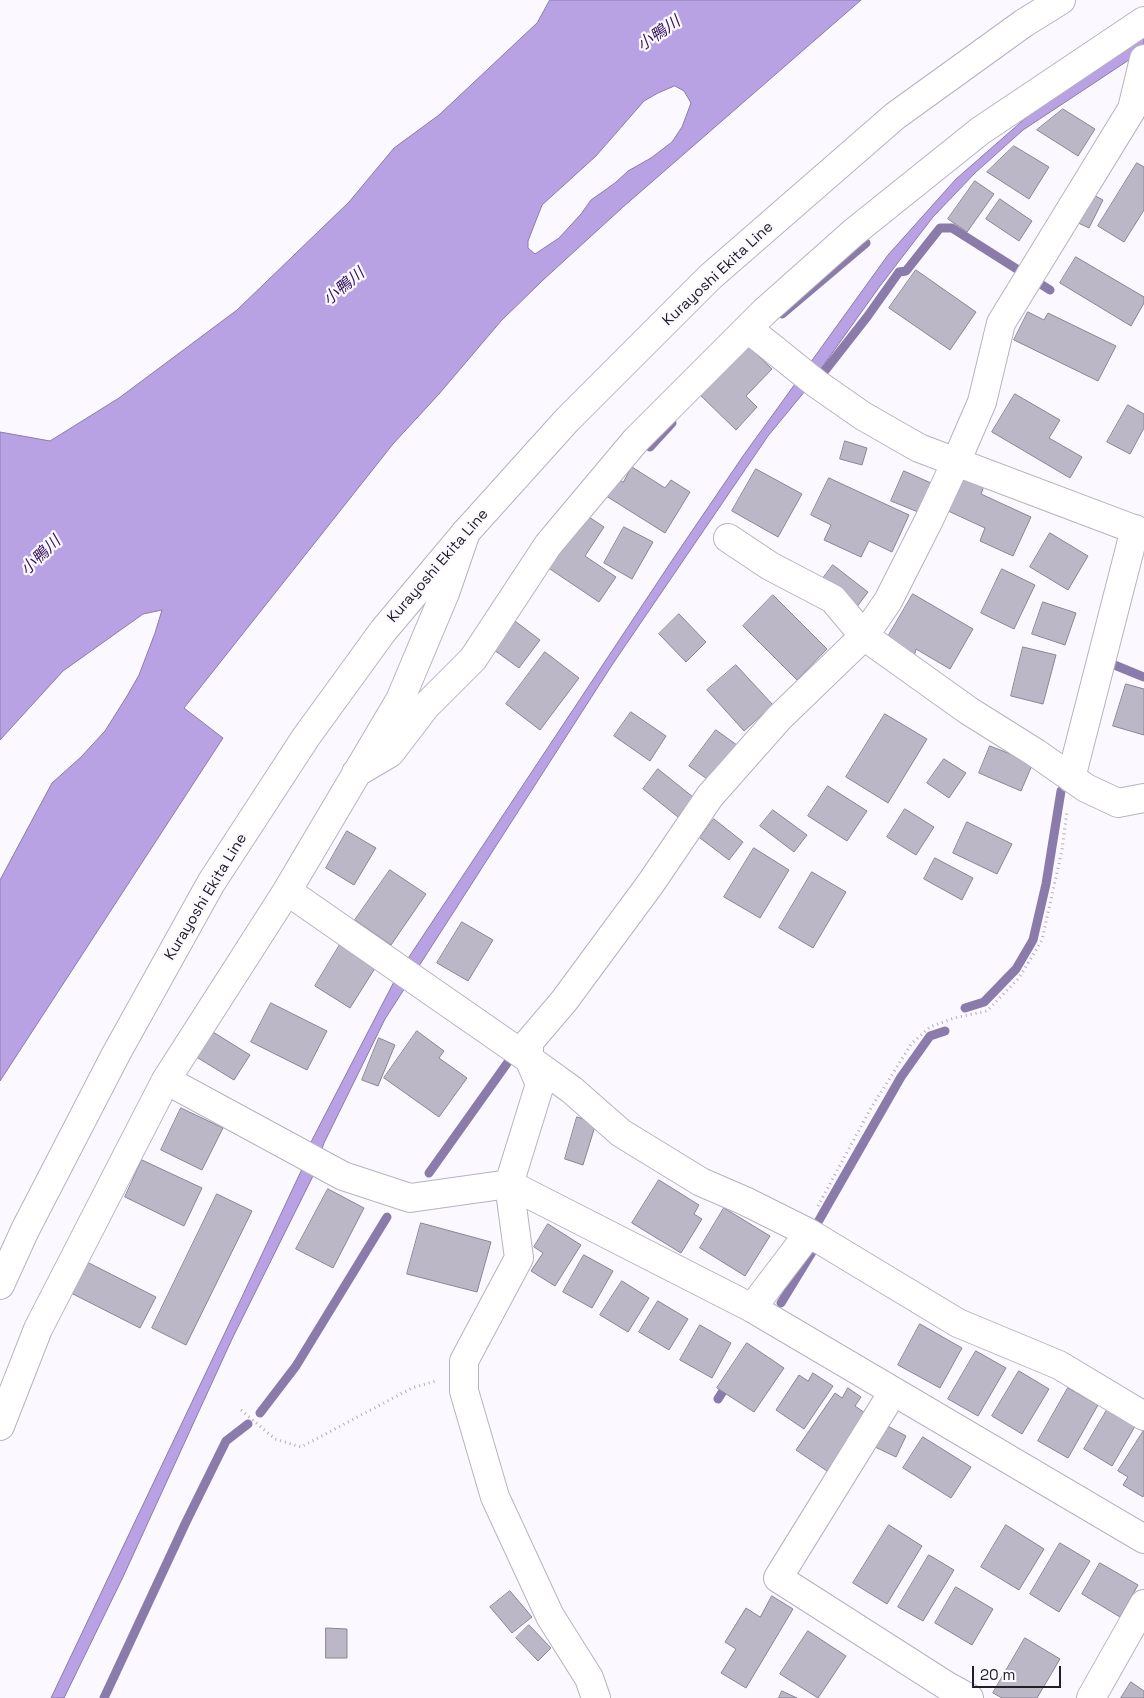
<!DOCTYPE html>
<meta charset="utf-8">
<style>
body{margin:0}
#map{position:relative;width:1144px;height:1698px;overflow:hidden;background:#fbf9ff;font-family:"Space Grotesk",sans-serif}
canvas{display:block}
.scale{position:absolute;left:972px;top:1666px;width:89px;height:22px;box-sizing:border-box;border:2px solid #222026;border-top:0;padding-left:6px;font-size:15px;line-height:18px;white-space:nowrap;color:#222026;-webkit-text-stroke:4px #fbf9ff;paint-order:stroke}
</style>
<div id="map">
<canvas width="1144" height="1698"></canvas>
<div class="scale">20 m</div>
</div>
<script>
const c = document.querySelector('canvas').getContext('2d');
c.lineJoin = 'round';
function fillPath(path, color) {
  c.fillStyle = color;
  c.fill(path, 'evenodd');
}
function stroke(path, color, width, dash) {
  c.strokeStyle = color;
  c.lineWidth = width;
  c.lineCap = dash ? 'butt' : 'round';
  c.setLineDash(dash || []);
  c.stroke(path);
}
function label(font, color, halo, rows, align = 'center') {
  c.font = font + ' "Space Grotesk","Noto Sans JP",sans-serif';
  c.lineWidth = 4.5;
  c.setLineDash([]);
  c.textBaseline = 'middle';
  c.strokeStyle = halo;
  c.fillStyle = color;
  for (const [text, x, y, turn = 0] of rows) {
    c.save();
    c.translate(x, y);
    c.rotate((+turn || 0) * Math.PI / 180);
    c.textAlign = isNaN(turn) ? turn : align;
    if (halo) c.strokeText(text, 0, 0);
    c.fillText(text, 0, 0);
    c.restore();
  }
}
const water = new Path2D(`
 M550,0h311l-238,207 -81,74 -41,40 -62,73 -46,50 -209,264 39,30 -223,343v-201l52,-97 29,-26 24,-26 22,-35 12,-21 16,-42 7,-23 -19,4 -80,57 -63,69v-308l50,9 69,-43 118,-88 112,-108 45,-54 45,-33 98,-92zM675,86l9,5 7,12 -9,24 -10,15 -21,16 -23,13 -13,12 -24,17 -10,14 -22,24 -24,16 -7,-6v-7l14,-36 54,-49 48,-55 14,-8z
 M1144,38v12l-121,80 -48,43 -42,44 -53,69 -75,105 -37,45 -156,229 -227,354 -61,124 -12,35 -80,161 -109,238 -59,121h-13l190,-399 61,-130 10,-29 87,-168 276,-416 68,-100 145,-201 68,-76 72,-63z`);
fillPath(water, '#b8a2e4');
stroke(water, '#8b7bab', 1);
stroke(new Path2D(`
 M782,314l84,-71
 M820,377l47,-60 32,-45 7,-1 34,-43h12l98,62
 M650,447l22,-24
 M1112,664l32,13
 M965,1008l19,-6 32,-33 17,-29 13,-56 15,-93
 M429,1173l84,-118
 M818,1222l83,-145 29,-41 15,-5
 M781,1303l33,-54
 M718,1399l10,-16
 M260,1413l36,-47 91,-149
 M104,1698l82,-176 40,-81 22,-17`), '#8b7bab', 9);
const building = new Path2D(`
 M1063,109l32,20 -17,27 -41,-26z
 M1014,146l35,21 -20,32 -42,-27z
 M1137,163l7,4v43l-20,32 -26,-16z
 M975,181l19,13 -27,38 -19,-13z
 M1088,192l15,8 -14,28 -15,-7z
 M1000,199l32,22 -13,20 -33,-22z
 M1076,257l68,40v6l-13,23 -71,-43z
 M916,270l60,42 -26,38 -61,-42z
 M1028,312l16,8 4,-7 68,33 -18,35 -84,-41z
 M743,341l29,28 -26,27 11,11 -21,23 -41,-40z
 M1015,394l45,26 -11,18 33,19 -12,21 -78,-46z
 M1128,405l16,9v14l-14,26 -23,-12z
 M845,441l22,7 -5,17 -22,-6z
 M632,467l33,21 6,-8 19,12 -25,41 -62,-39 11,-17 9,5z
 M756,469l46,25 -24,43 -46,-26z
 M904,471l27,12 -13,29 -27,-11z
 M963,473l22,10 -4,11 50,23 -18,39 -33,-15 5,-13 -39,-18z
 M829,478l80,37 -17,37 -23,-11 -8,16 -37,-17 7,-15 -20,-10z
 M586,515l18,12 -19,29 31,21 -17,25 -49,-33z
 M624,527l29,15 -21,37 -28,-16z
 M1050,533l38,23 -20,34 -38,-23z
 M833,565l35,27 -12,16 -35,-27z
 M1002,569l33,16 -21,44 -33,-16z
 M913,594l60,35 -23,40 -34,-20 -2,8 -28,-17z
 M773,595l54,54 -30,31 -54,-54z
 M1043,602l33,11 -11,32 -33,-11z
 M679,614l27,28 -20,20 -27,-28z
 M511,618l29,22 -21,28 -29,-21z
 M1023,647l33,8 -13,49 -32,-8z
 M545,652l34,26 -39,52 -34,-26z
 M736,665l37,40 -29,26 -37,-41z
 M1126,684l18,5v46l-31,-9z
 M631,712l35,24 -16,25 -36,-25z
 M885,714l42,25 -39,64 -42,-26z
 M716,730l25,18 -27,36 -25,-18z
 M990,746l43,17 -12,28 -42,-18z
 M944,759l22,14 -17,25 -22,-15z
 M658,769l35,28 -15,20 -35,-28z
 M828,786l39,25 -20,30 -39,-25z
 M905,809l29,18 -18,28 -29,-18z
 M773,810l34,25 -13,17 -34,-26z
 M714,819l29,23 -14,18 -29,-22z
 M967,822l45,22 -15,30 -44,-21z
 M347,831l29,17 -22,37 -28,-17z
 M754,848l35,22 -29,48 -36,-21z
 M935,858l38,20 -11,22 -38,-21z
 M390,870l36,24 -35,51 -36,-25z
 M812,872l34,20 -33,56 -34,-20z
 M462,922l31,18 -25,41 -31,-18z
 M341,943l36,22 -27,43 -35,-22z
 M271,1003l56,28 -20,39 -56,-28z
 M417,1031l27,20 -5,7 28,20 -28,39 -55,-39z
 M213,1032l37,23 -16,25 -36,-22z
 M379,1038l16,7 -17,41 -16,-6z
 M181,1108l42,20 -21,42 -41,-20z
 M577,1117l19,6 -13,42 -18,-6z
 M142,1160l60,28 -18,38 -59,-29z
 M659,1180l40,25 -5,9 8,5 -21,34 -49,-30z
 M328,1189l36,19 -31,60 -37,-19z
 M217,1194l35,17 -66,134 -34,-17z
 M724,1208l46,28 -25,40 -45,-28z
 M421,1223l70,19 -14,50 -70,-18z
 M548,1224l33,21 -26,41 -24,-15 12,-18 -9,-6z
 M584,1255l29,16 -21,37 -29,-16z
 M87,1262l69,35 -16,31 -69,-35z
 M622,1281l27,17 -21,34 -28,-17z
 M658,1301l30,18 -19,31 -30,-18z
 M920,1324l42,24 -22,40 -42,-23z
 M700,1325l31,18 -19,35 -32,-18z
 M747,1343l37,25 -30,44 -37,-24z
 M976,1351l30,17 -28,48 -30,-17z
 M1019,1371l30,18 -27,45 -30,-18z
 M813,1373l20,13 -29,43 -28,-19 23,-35 9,6z
 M848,1388l13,9 -6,9 10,7 -38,58 -31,-21 39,-57 7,5z
 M1068,1388l30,17 -30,53 -30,-17z
 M1110,1405l28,16 -26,45 -28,-17z
 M884,1424l22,12 -10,21 -23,-11z
 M1144,1430v65l-1,2 -20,-12 5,-8 -10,-6z
 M923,1437l48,30 -20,31 -48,-30z
 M889,1525l33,21 -35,58 -34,-21z
 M1006,1525l38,24 -25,41 -38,-23z
 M1060,1543l30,18 -31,51 -29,-18z
 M929,1555l25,15 -31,51 -25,-14z
 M1100,1563l38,22 -18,32 -38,-23z
 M956,1587l37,22 -21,36 -37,-22z
 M510,1591l22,26 -20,16 -22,-26z
 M772,1596l21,13 -47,79 -25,-15 15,-24 -11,-7 21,-34 14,9z
 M529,1625l22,23 -13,13 -22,-23z
 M326,1628l21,1v29h-21z
 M808,1631l38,25 -28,42 -38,-24z
 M1025,1638l35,21 -23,39h-35l-9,-5z
 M1131,1682l13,9v7h-23z
 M782,1691l15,7h-18z`);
fillPath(building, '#bcb7c6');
stroke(building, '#8a8594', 1);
const minor = new Path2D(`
 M756,335l61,49 46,32 56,32 225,85
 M728,538l42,28 63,33 31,37 105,75 67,42 50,35 32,15 26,-5
 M356,773l34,-20 36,-47 47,-47 75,-114 88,-105 128,-128 90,-80 126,-101 164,-110
 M1071,778l64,-249
 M287,891l242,168 43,31 49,43 80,49 44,19 64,32 149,90 101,42 85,51
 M166,1080l177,96 67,22 99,-14 243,124 392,231
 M752,1308l57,-75
 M893,1392l-115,186 169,108 22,12
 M0,1426l38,-97 128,-249 121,-189 113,-191 45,-107 21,-61
 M596,1698l-7,-20 -39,-62 -55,-119 -31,-106v-30l55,-103 -10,-74 31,-100 -11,-25v-17l35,-41 87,-118 59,-87 69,-78 85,-82 24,-35 41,-81 27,-58 26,-60 19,-79 131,-214 12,-50
 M1091,1698l53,-94`);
const major = new Path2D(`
 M0,1285l25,-55 91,-176 95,-171 95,-146 77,-106 84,-100 100,-111 143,-143 185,-161 129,-93 37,-23`);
stroke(minor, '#b7b2c1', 30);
stroke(major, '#b7b2c1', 30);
stroke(new Path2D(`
 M818,1206l53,-98 41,-65 18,-16 24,-9 33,-7 32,-33 23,-38 20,-90 5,-39
 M241,1410l34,29 26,8 111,-59 24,-7`), '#afadb3', 3, [1, 4]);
stroke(minor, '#fff', 28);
stroke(major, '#fff', 28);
label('15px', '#222026', '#fbf9ff', [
 ["Kurayoshi Ekita Line",718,274,-43],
 ["Kurayoshi Ekita Line",438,566,-49],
 ["Kurayoshi Ekita Line",206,897,-59]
]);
label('italic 16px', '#36125e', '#fbf9ff', [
 ["小鴨川",659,34,-35],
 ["小鴨川",344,287,-40],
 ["小鴨川",41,556,-44]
]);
</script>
